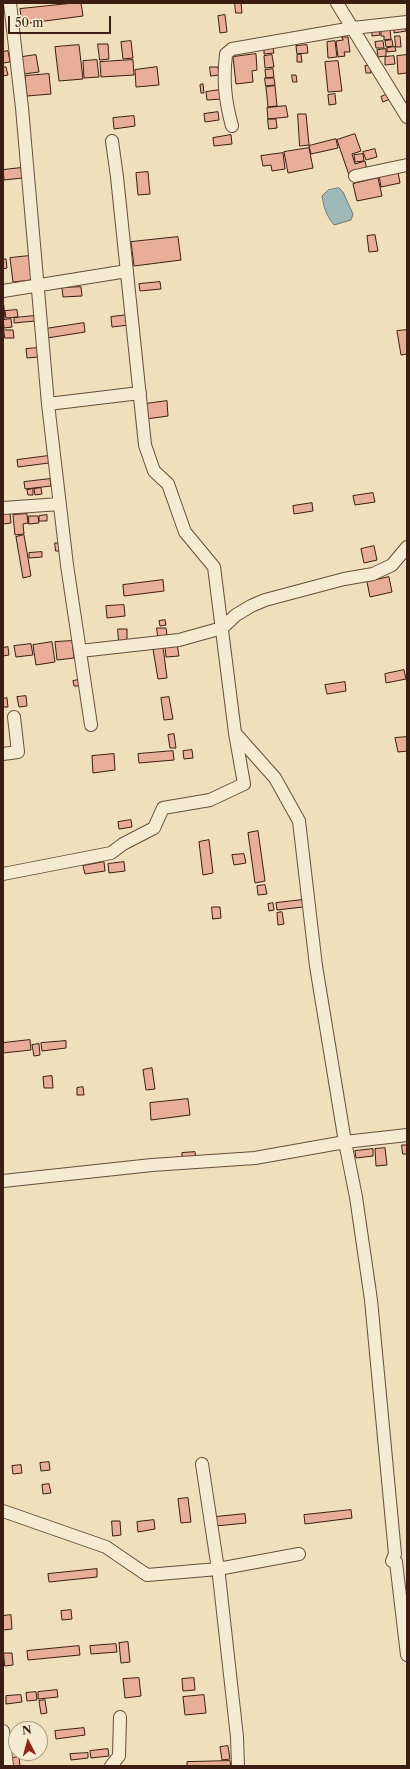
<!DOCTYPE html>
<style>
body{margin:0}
#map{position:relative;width:410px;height:1769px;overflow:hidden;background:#efdfba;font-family:"Libre Caslon Text",serif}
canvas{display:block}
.frame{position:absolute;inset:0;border:4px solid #3b1d12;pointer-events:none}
.north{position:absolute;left:8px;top:1721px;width:40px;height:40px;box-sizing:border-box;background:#f5ead2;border:1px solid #ab9885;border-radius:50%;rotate:354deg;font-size:11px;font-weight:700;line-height:16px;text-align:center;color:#3b1d12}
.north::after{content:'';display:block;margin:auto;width:14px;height:18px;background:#8f2418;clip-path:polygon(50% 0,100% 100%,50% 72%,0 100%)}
.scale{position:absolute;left:8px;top:16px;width:103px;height:18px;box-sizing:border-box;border:2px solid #3b1d12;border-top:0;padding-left:5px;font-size:12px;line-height:14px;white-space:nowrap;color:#3b1d12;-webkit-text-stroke:3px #f5ead2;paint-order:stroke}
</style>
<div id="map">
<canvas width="410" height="1769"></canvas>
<div class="frame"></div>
<div class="north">N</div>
<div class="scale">50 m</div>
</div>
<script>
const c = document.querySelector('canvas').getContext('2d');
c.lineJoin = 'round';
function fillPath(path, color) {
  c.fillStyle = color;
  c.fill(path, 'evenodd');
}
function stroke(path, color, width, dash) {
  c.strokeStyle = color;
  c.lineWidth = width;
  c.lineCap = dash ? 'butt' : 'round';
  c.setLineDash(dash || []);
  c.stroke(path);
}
const water = new Path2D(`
 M339,188l4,4 10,22 -2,6 -17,5c-8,-10 -10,-17 -12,-29l6,-6z`);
fillPath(water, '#9dbab9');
stroke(water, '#767b76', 1);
const building = new Path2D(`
 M74,3h7l2,13 -61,8 -2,-15z
 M235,3h6l1,10h-6z
 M225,15l2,17 -7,1 -2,-17z
 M405,26l1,5 -12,2v-6z
 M379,28l1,7 -8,1v-7z
 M390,29l1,10 -7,1v-4h-3v-6z
 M395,36h5l1,11h-5z
 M342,37h6l2,15h-6l1,4 -7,1 -2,-16 7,-1z
 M392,40l1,6 -7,1 -1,-6z
 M131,41l2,17 -10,1 -2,-17z
 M335,41l2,16 -9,1 -1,-16z
 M383,41l1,7h-8l-1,-6z
 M98,44h10l1,15 -9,1z
 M79,45l4,34 -24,2 -4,-34z
 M307,45l1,8 -11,1 -1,-8z
 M395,47l1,4 -9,1v-4z
 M273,48l1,5 -10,1v-5z
 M386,49v7l-8,1 -1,-7z
 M8,51l2,11 -7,1v-11z
 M256,54l1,16 -5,1 1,11 -17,2 -3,-27z
 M301,54l1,8h-5v-7z
 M36,55l3,17 -15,2 -2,-17z
 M272,55l2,12 -9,1 -1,-12z
 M407,55v18l-9,1 -1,-18z
 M394,56l1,8 -10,1v-8z
 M97,60l2,17 -15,1 -1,-17z
 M133,60l1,15 -33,2 -1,-15z
 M338,61l4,30 -14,1 -3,-30z
 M370,65l1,8h-5l-1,-7z
 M6,67l2,8 -5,1v-8z
 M157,67l2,18 -23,2 -1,-17z
 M210,67h8l1,8 -8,1z
 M273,69l1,8 -8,1 -1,-8z
 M49,74l2,20 -24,2 -2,-20z
 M292,75h4l1,7h-4z
 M265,78h9l1,7 -9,1z
 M203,84l1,9h-3l-1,-8z
 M275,86l2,20 -9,1 -2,-20z
 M220,90l1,9 -14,1 -1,-8z
 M335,94l1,10 -7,1 -1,-10z
 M388,94l2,5 -7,3 -2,-5z
 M286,106l2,11 -20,2 -1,-11z
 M218,112l1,8 -14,2 -1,-8z
 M298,114h8l3,31 -9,1z
 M134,116l1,10 -21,3 -1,-11z
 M268,119h8l1,9 -8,1z
 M355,134l6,17 -9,3 3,10 10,-3 2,9 -18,5 -12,-35z
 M231,135l1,9 -18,2 -1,-8z
 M336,139l2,9 -27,6 -2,-8z
 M309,148l4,20 -25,5 -4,-21z
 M375,149l2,8 -11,3 -3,-8z
 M283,153l2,16 -13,2 -1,-6 -8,1 -2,-10z
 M363,154l1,7 -9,1 -1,-7z
 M21,168l1,10 -18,2 -1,-10z
 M148,172l2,22 -12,1 -2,-22z
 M398,172l2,11 -19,4 -2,-12z
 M378,178l4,18 -25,5 -4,-17z
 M375,235l3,16 -9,1 -2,-16z
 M178,237l3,23 -47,6 -3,-24z
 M29,256l3,24 -19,2 -3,-24z
 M3,259h3l1,9 -4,1z
 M160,282l1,7 -21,2 -1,-7z
 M81,287l1,9 -19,1 -1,-9z
 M3,298l2,20 -2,1z
 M17,310l1,7 -12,1 -1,-7z
 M128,315l1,10 -17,2 -1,-10z
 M34,316l1,5 -21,2v-5z
 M11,319l1,8 -8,1 -1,-8z
 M84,323l1,9 -38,6 -2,-9z
 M4,330h9l1,8h-9z
 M407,330v24l-6,1 -4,-24z
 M37,348l1,9 -11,1 -1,-9z
 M167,401l1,15 -22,3 -1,-15z
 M48,456l1,7 -31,4 -1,-7z
 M50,479l1,7 -26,3 -1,-7z
 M41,488l1,6 -7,1 -1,-6z
 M33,489v6h-5l-1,-5z
 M373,493l2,9 -20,3 -2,-9z
 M312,503l1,8 -19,3 -1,-8z
 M10,513l1,10 -8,1v-10z
 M27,514l1,9 -5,1 1,10 -9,1 -2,-20z
 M47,515v6h-8v-5z
 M29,516h9l1,7 -10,1z
 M24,535l7,41 -8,2 -7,-41z
 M55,543h4v8h-3z
 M374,546l3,14 -13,3 -3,-14z
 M42,552v5l-13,1v-5z
 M389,577l3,15 -22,5 -3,-15z
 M163,580l1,11 -40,5 -1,-11z
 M124,605l1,11 -18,2 -1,-12z
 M165,620l1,5 -6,1 -1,-5z
 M157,628h9l1,7 -9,1z
 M118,629h9v11l-8,1z
 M72,641l2,17 -17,2 -2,-18z
 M52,642l3,20 -19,3 -3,-20z
 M31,644l2,11 -17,2 -2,-11z
 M177,644l2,12 -13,1 -1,-11z
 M8,647l1,8 -6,1v-8z
 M163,647l4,31 -9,1 -5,-30z
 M404,670l2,9 -20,4 -1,-9z
 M78,680l1,6h-5l-1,-5z
 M345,682l1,9 -19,3 -2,-9z
 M26,696l1,10 -8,1 -2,-10z
 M169,697l4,22 -9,1 -3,-22z
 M7,698l1,9h-5v-8z
 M174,734l2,14h-6l-2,-13z
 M407,737v14l-9,1 -3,-14z
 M192,750l1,8 -9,1 -1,-8z
 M173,751l1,9 -35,3 -1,-9z
 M114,754l1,16 -22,3 -1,-17z
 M131,820l1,7 -13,2 -1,-7z
 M258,831l7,50 -10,2 -7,-50z
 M209,840l4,33 -10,2 -4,-33z
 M244,854l2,9 -12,2 -2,-10z
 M104,862l1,9 -20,3 -2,-8z
 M124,862l1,9 -16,2 -1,-9z
 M265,885l2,9 -9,1 -1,-9z
 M302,900l1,7 -26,3 -1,-7z
 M273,903l1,7 -5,1 -1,-7z
 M212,907h8l1,11 -8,1z
 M282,912l2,12 -6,1 -1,-12z
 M30,1040l1,10 -28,3v-10z
 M66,1041v7l-24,3 -1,-8z
 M39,1044l1,11 -6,1 -2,-11z
 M152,1068l3,21 -9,1 -3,-20z
 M52,1076l1,12h-9l-1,-11z
 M83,1087l1,8h-7v-7z
 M188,1099l2,16 -39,5 -1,-17z
 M402,1145h5v9h-4z
 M385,1148l2,17 -11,1 -1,-17z
 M373,1149v7l-17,2 -1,-7z
 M195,1152l1,7 -14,2v-8z
 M49,1462l1,8 -9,1 -1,-8z
 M21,1465l1,8 -9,1 -1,-8z
 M49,1484l2,9 -8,1 -1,-9z
 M188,1498l3,24 -10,1 -3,-24z
 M351,1510l1,8 -47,6 -1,-9z
 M245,1514l1,9 -30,3 -1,-9z
 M154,1520l1,9 -17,3 -1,-10z
 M112,1521h8l1,14 -8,1z
 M97,1569v8l-48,5 -1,-8z
 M71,1610l1,9 -10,1 -1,-9z
 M11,1615l1,14 -9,1v-14z
 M128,1642l2,20 -9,1 -2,-20z
 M116,1644l1,8 -26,2 -1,-8z
 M79,1646l1,9 -52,5 -1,-9z
 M4,1653h8l1,12 -8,1z
 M139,1678l2,18 -16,2 -2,-19z
 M194,1678l1,12 -12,1 -1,-12z
 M57,1690l1,7 -20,2v-7z
 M36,1692l1,8 -10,1 -1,-8z
 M21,1695l1,7 -16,2v-8z
 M204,1695l2,18 -21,2 -2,-18z
 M45,1700l2,13 -6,1 -2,-13z
 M84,1728l1,7 -29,4 -1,-8z
 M10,1734h6v8l-6,1z
 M228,1746l2,13 -8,1 -2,-13z
 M108,1749l1,7 -18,2 -1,-7z
 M88,1753v5l-17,2 -1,-6z
 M19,1757l1,9h-7l-1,-8z
 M230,1761l1,5h-44v-4z`);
fillPath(building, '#e9ae97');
stroke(building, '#3b1d12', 1);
const street = new Path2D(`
 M10,3l12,105 26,296 19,161 24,160
 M337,3l70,114
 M232,126c-7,-26 -9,-45 -6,-72l6,-5 121,-21 54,-6
 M112,141l5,36 28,268 9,26 14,13 17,48 29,35 21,166 40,45 24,43 17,145 29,176 11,55 15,103 24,254 -3,7 4,1 11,93
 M355,176l52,-11
 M3,291l124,-20
 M48,404l92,-11
 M3,508l57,-4
 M80,651l99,-11 43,-12 14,-13 15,-9 14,-6 79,-21 29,-5 19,-9 15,-18
 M3,754l15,-2 -4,-35
 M3,874l108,-21 12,-9 31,-16 9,-20 47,-8 34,-16 -9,-51
 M3,1181l149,-16 103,-7 90,-16 62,-7
 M202,1464l17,112 18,161 1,29
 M3,1511l103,36 41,28 71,-6 81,-15
 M3,1731l4,35
 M111,1766l8,-10 1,-39`);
stroke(street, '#684e3c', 14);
stroke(street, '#f5ead2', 12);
</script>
